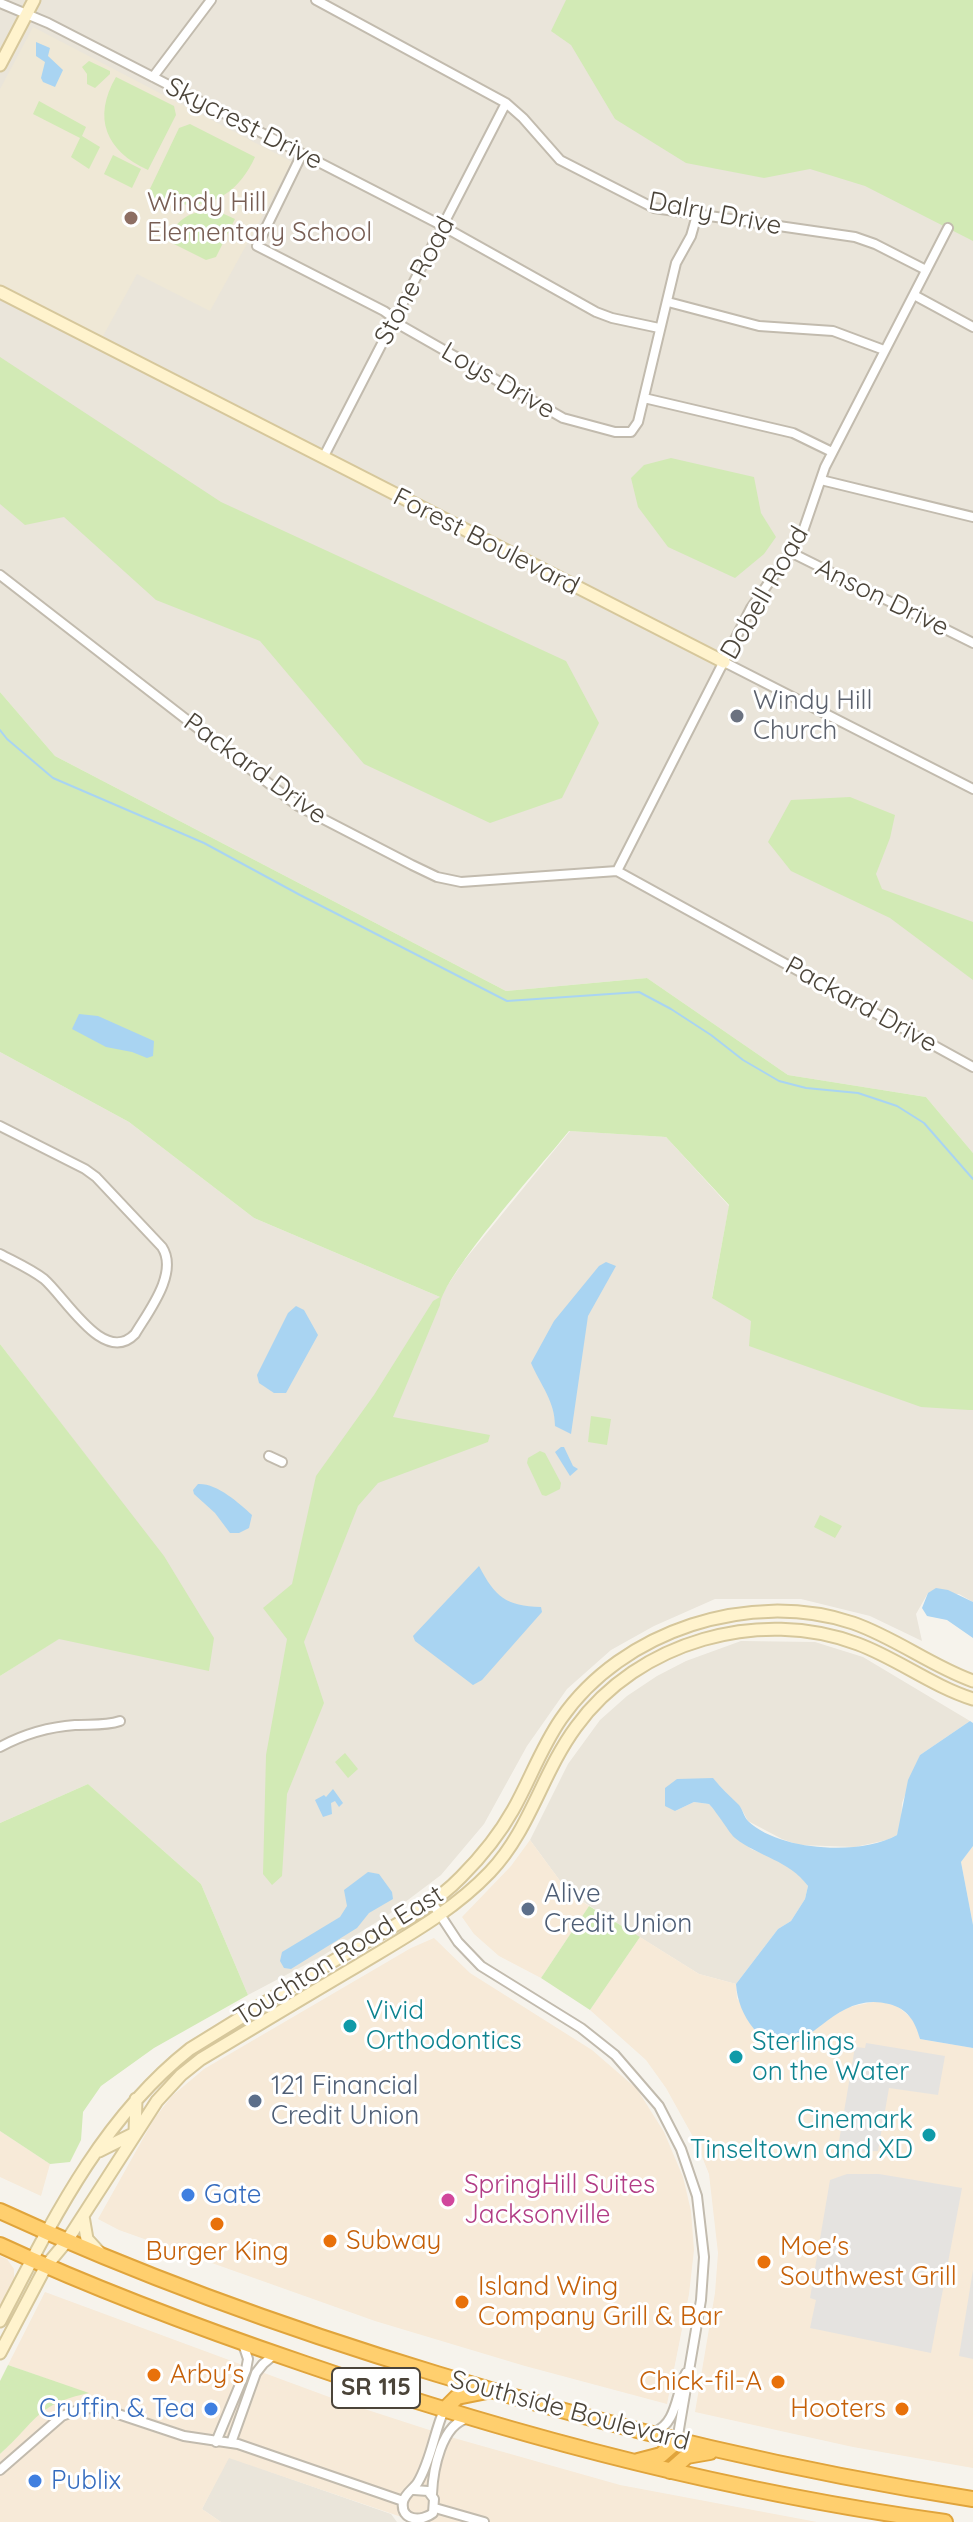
<!DOCTYPE html>
<style>
body{margin:0}
canvas{display:block;background:#f6f3ec}
</style>
<canvas width="973" height="2522"></canvas>
<script>
const c = document.querySelector('canvas').getContext('2d');
c.lineJoin = 'round';
function fillPath(path, color) {
  c.fillStyle = color;
  c.fill(path, 'evenodd');
}
function stroke(path, color, width, dash) {
  c.strokeStyle = color;
  c.lineWidth = width;
  c.lineCap = dash ? 'butt' : 'round';
  c.setLineDash(dash || []);
  c.stroke(path);
}
function label(font, color, halo, rows, align = 'center') {
  c.font = font + ' Quicksand,sans-serif';
  c.lineWidth = 6;
  c.setLineDash([]);
  c.textBaseline = 'middle';
  c.strokeStyle = halo;
  c.fillStyle = color;
  for (const [text, x, y, turn = 0] of rows) {
    c.save();
    c.translate(x, y);
    c.rotate((+turn || 0) * Math.PI / 180);
    c.textAlign = isNaN(turn) ? turn : align;
    if (halo) c.strokeText(text, 0, 0);
    c.fillText(text, 0, 0);
    c.restore();
  }
}
fillPath(new Path2D(`
 M0,0h594l379,229v924l-47,-56 -138,-22 -141,-97 -141,13 -451,-235 -55,-64z
 M0,1052l129,70 125,96 186,79 23,-35 107,-131 96,6 63,69 -17,91 261,113v192l-14,-8 -31,-1 -12,21 6,27 -52,-25 -69,-17h-86l-61,27 -43,24 -44,39 -40,57 -43,78 -43,51 -53,40 -66,41 -74,39 -47,-111 -113,-100 -88,39v-147l58,-37 55,-148 -113,-147z
 M741,1641l74,1 48,15 107,64 -50,34 -18,48 -1,21 -4,11 -10,5 -32,7 -56,-2 -17,-6 -34,-18 -7,-13 -28,-29h-36l-2,32 19,-9 15,2 42,45 28,11 19,13 10,13 -3,13 -14,22 -13,8 -42,55 -37,-10 -130,-81 -39,-53 38,-76 32,-44 27,-24 30,-20 29,-15z
 M228,2457l163,57 6,8h-176l-19,-13z`), '#eae5da');
fillPath(new Path2D(`
 M530,1840l39,53 20,13 -48,72 -42,-22 -25,-22 -12,-17 49,-51z
 M973,1846v79l-12,-63z
 M640,1937l59,37 37,10 1,15 63,43 21,-19 28,-16 29,-6 19,5 18,15 5,18 53,9v420l-120,-21 -158,-35 20,-119 3,-40 -9,-79 -12,-30 -31,-56 -20,-28 -56,-50z
 M434,1938l36,35 122,77 45,39 27,43 19,45 8,34 3,39 -5,44 -22,110 -142,-38 -150,-45 -256,-91 -21,-11 56,-100 18,-23 32,-27 207,-121z
 M0,2131l50,33 -9,32 -41,-19z
 M0,2256l7,3 7,10v11l-14,27z
 M45,2292l295,109 114,37 166,47 197,37h-401l-187,-64 -27,51 19,13h-221v-68l40,-42 22,-13 25,-6 -79,-28z`), '#f7ead8');
fillPath(new Path2D(`
 M33,27l259,135 -82,149 -73,-37 -35,64 -102,-53v-196z`), '#efe8d6');
fillPath(new Path2D(`
 M566,0h407v241l-108,-55 -55,-17 -46,9 -78,-15 -71,-44 -44,-74 -20,-14z
 M89,61l21,10v3l-15,14 -8,-4v-10l-5,-7z
 M116,77l58,29 2,9 -28,55c-42,-19 -56,-52 -32,-93z
 M39,101l47,26 -4,9 18,11 -11,22 -18,-12 9,-19 -47,-24z
 M190,124l65,33c-22,48 -61,58 -108,38l32,-67z
 M113,155l28,14 -9,19 -28,-14z
 M215,210l20,9 -19,38 -10,3 -40,-20c14,-23 22,-28 49,-30z
 M0,357l221,145 345,159 33,62 -37,75 -72,25 -126,-59 -104,-123 -104,-41 -92,-83 -39,8 -25,-21z
 M671,458l83,19 7,36 15,24 -12,17 -29,24 -67,-31 -30,-40 -7,-29 13,-13z
 M0,692l55,64 451,235 141,-13 141,97 138,22 47,56v257h-4l-48,-3 -172,-61 2,-25 -39,-23 17,-93 -63,-68 -97,-6c-24,30 -127,145 -129,174l-47,112 97,18 -2,7 -110,41 -20,23 -54,136 20,61 -37,91 -5,82 -10,9 -9,-11 3,-119 21,-116 -24,-31 29,-24 24,-108 58,-81 59,-94 7,-4 -186,-79 -125,-96 -129,-70z
 M850,797l45,18 -5,23 -14,36 6,15 91,33v58l-83,-62 -99,-47 -23,-29 23,-42z
 M0,1344l164,212 50,82 -5,33 -150,-32 -59,37z
 M591,1416l20,3 -4,26 -19,-3z
 M540,1451l5,2 16,30 -1,6 -14,7 -4,-1 -15,-32 1,-5z
 M820,1515l22,11 -7,12 -21,-11z
 M345,1753l13,16 -10,9 -13,-16z
 M88,1784l113,100 47,111 -94,53 -53,38 -18,26 -2,28 -11,22 -20,2 -50,-33v-308z
 M589,1906l51,31 -50,73 -49,-32z
 M8,2365l81,28c-53,11 -53,29 -89,61v-73z`), '#d2eab5');
fillPath(new Path2D(`
 M866,2043l79,13 -7,39 -49,-7 -11,63 -41,2 18,-106 10,1z
 M847,2174h32l83,14 -31,165 -121,-25 6,-28 -6,-2 20,-118z
 M973,2270v89l-14,-3z`), '#e5e3e0');
fillPath(new Path2D(`
 M36,42l14,6 -2,8 15,14 -8,17 -12,-5 -2,-4 4,-16 -9,-6z
 M79,1014l19,2 56,25 -1,15 -6,2 -15,-6 -26,-5 -34,-18z
 M606,1262l10,4 -28,50 -17,118 -16,-8c0,-25 -14,-40 -24,-63l23,-42 45,-55z
 M296,1306l8,4 14,25 -32,58h-12l-15,-10 -2,-8 31,-62z
 M561,1447h3l9,19 5,3 -8,7 -15,-24z
 M198,1484c19,-1 41,19 54,31l-3,13 -10,5h-9l-15,-20 -21,-19 -1,-4z
 M479,1566c16,31 27,40 62,41l1,5 -60,68 -9,5 -58,-44 -2,-5z
 M936,1588l12,2 25,12v36l-26,-18 -20,-4 -5,-8 6,-15z
 M970,1721l3,2v123l-12,16 12,63v123l-53,-9c-5,-18 -12,-30 -31,-35 -52,-14 -78,46 -111,42 -10,-1 -18,-9 -24,-17 -11,-13 -17,-29 -18,-45l42,-55 13,-8 14,-22 3,-13c-19,-26 -49,-29 -73,-48 -5,-4 -18,-26 -26,-34l-15,-2 -19,9 -10,-5v-18l12,-9 36,-1c8,10 17,18 26,27 4,5 5,12 9,16 31,30 113,35 149,14l11,-55 12,-25z
 M333,1789l10,14 -4,4 -4,-6 -4,2 1,11 -9,3 -8,-17 9,-5 2,2z
 M368,1872l11,2 13,18 1,7 -24,14 -12,15 -66,41 -7,-1 -4,-7 2,-9 58,-35 7,-11 -3,-16z`), '#a9d4f2');
stroke(new Path2D(`
 M0,730l7,9 46,39 151,65 96,52 207,106 132,-9 32,17 40,26 32,25 36,21 27,7 52,5 39,13 27,17 49,56`), '#a9d4f2', 2);
const street = new Path2D(`
 M316,0l190,103 17,15 37,42 94,48 201,29 20,7 51,26
 M0,3l48,20 389,200 159,89 16,6 47,10
 M153,77l58,-77
 M302,154l-45,92 127,65 7,5 2,5 170,97 52,14h16l7,-10 38,-159 15,-27 6,-21
 M914,295l59,32
 M668,302l91,24 74,5 51,19
 M644,398l149,35 39,19
 M323,458l183,-355
 M821,480l152,37
 M792,553l181,90
 M0,575l298,231 114,59 25,12 24,5 156,-11 356,196
 M724,662l249,127
 M617,871l134,-263 50,-71 24,-70 123,-239
 M0,1126l85,43 11,8 66,70c17,26 -14,65 -27,87 -31,32 -69,-36 -91,-55 -13,-10 -29,-17 -44,-25
 M269,1456l13,6
 M0,1747c24,-13 47,-20 75,-22 16,-1 30,1 45,-4
 M431,1901l27,41 23,24 100,62 34,27 44,51 22,43 16,47 7,61 -3,43 -24,141
 M654,2432c23,-8 22,-39 32,-59
 M216,2442l30,-72 2,-11 -5,-15
 M231,2443l25,-70 7,-9 12,-10
 M0,2470l62,-54 16,-6 19,-3 87,29 54,8 165,57
 M414,2490l14,1 6,8 -1,14c-11,9 -33,8 -30,-11 2,-9 11,-13 15,-20 13,-22 16,-49 26,-72
 M432,2494c1,-23 9,-71 37,-76
 M435,2508l49,14`);
const secondary = new Path2D(`
 M0,65l34,-65
 M0,292l724,370
 M99,2151l36,-18 1,-34
 M83,2216l4,23 12,13
 M0,2321c51,-98 101,-202 190,-272 52,-32 103,-64 155,-95 39,-23 84,-44 116,-77 20,-20 38,-42 52,-67 17,-30 28,-62 48,-91 61,-89 190,-130 292,-96 43,15 78,43 120,58
 M0,2353l46,-87 20,-24 91,-141 24,-26 20,-16c52,-31 103,-62 156,-93 46,-28 95,-54 133,-94 40,-42 52,-99 86,-145 62,-86 184,-120 282,-83 40,15 74,42 115,55`);
const highway = new Path2D(`
 M0,2211c141,65 288,118 437,163 176,54 354,97 536,125
 M0,2245c99,46 202,84 305,119 208,72 422,128 640,158
 M444,2410l13,-13 30,-6
 M638,2461l23,-6 16,-14
 M670,2471l17,-15 23,-4`);
stroke(street, '#c2bbae', 12);
stroke(secondary, '#d6c79b', 15);
stroke(highway, '#e0a43c', 18);
stroke(street, '#fff', 8);
stroke(secondary, '#fff3cd', 11);
stroke(highway, '#ffcf6e', 14);
for (const [x, y, r, color] of [
 [131,218,8,"#8d6e63"],
 [737,716,8,"#6b7280"],
 [528,1909,8,"#5c6f8a"],
 [350,2026,8,"#0f9aa8"],
 [736,2057,8,"#0f9aa8"],
 [255,2101,8,"#5c6f8a"],
 [929,2135,8,"#0f9aa8"],
 [188,2195,8,"#3f7fe0"],
 [448,2200,8,"#d1479c"],
 [217,2224,8,"#e8710a"],
 [330,2241,8,"#e8710a"],
 [764,2262,8,"#e8710a"],
 [462,2302,8,"#e8710a"],
 [154,2375,8,"#e8710a"],
 [778,2382,8,"#e8710a"],
 [211,2409,8,"#3f7fe0"],
 [902,2409,8,"#e8710a"],
 [35,2481,8,"#3f7fe0"]
]) {
  const dot = new Path2D();
  dot.arc(x, y, r, 0, 2 * Math.PI);
  c.fillStyle = color;
  c.fill(dot);
  stroke(dot, '#fff', 3);
}
for (const [x, y, w] of [
 [376,2388,88]
]) {
  const box = new Path2D();
  box.roundRect(x - w / 2, y - 20, w, 40, 6);
  c.fillStyle = '#fff';
  c.fill(box);
  stroke(box, '#4b4439', 2);
}
label('bold 24px', '#4b4439', null, [
 ["SR 115",376,2388]
]);
label('26px', '#4b4439', '#fff', [
 ["Skycrest Drive",244,124,27],
 ["Dalry Drive",715,214,11],
 ["Stone Road",415,281,-62],
 ["Loys Drive",498,381,30],
 ["Forest Boulevard",486,542,27],
 ["Dobell Road",765,593,-60],
 ["Anson Drive",882,598,26],
 ["Packard Drive",255,769,36],
 ["Packard Drive",861,1005,29],
 ["Touchton Road East",339,1956,-32],
 ["Southside Boulevard",570,2411,15]
]);
label('26px', '#785e54', '#fff', [
 ["Windy Hill",147,203],
 ["Elementary School",147,233]
], 'left');
label('26px', '#5b616d', '#fff', [
 ["Windy Hill",753,701],
 ["Church",753,731]
], 'left');
label('26px', '#4e5e75', '#fff', [
 ["Alive",544,1894],
 ["Credit Union",544,1924],
 ["121 Financial",271,2086],
 ["Credit Union",271,2116]
], 'left');
label('26px', '#0d838f', '#fff', [
 ["Vivid",366,2011],
 ["Orthodontics",366,2041],
 ["Sterlings",752,2042],
 ["on the Water",752,2072],
 ["Cinemark",913,2120,"right"],
 ["Tinseltown and XD",913,2150,"right"]
], 'left');
label('26px', '#b23c85', '#fff', [
 ["SpringHill Suites",464,2185],
 ["Jacksonville",464,2215]
], 'left');
label('26px', '#366cbe', '#fff', [
 ["Gate",204,2195],
 ["Cruffin & Tea",195,2409,"right"],
 ["Publix",51,2481]
], 'left');
label('26px', '#c56008', '#fff', [
 ["Subway",346,2241],
 ["Moe's",780,2247],
 ["Southwest Grill",780,2277],
 ["Burger King",217,2252,"center"],
 ["Island Wing",478,2287],
 ["Company Grill & Bar",478,2317],
 ["Arby's",170,2375],
 ["Chick-fil-A",762,2382,"right"],
 ["Hooters",886,2409,"right"]
], 'left');
</script>
